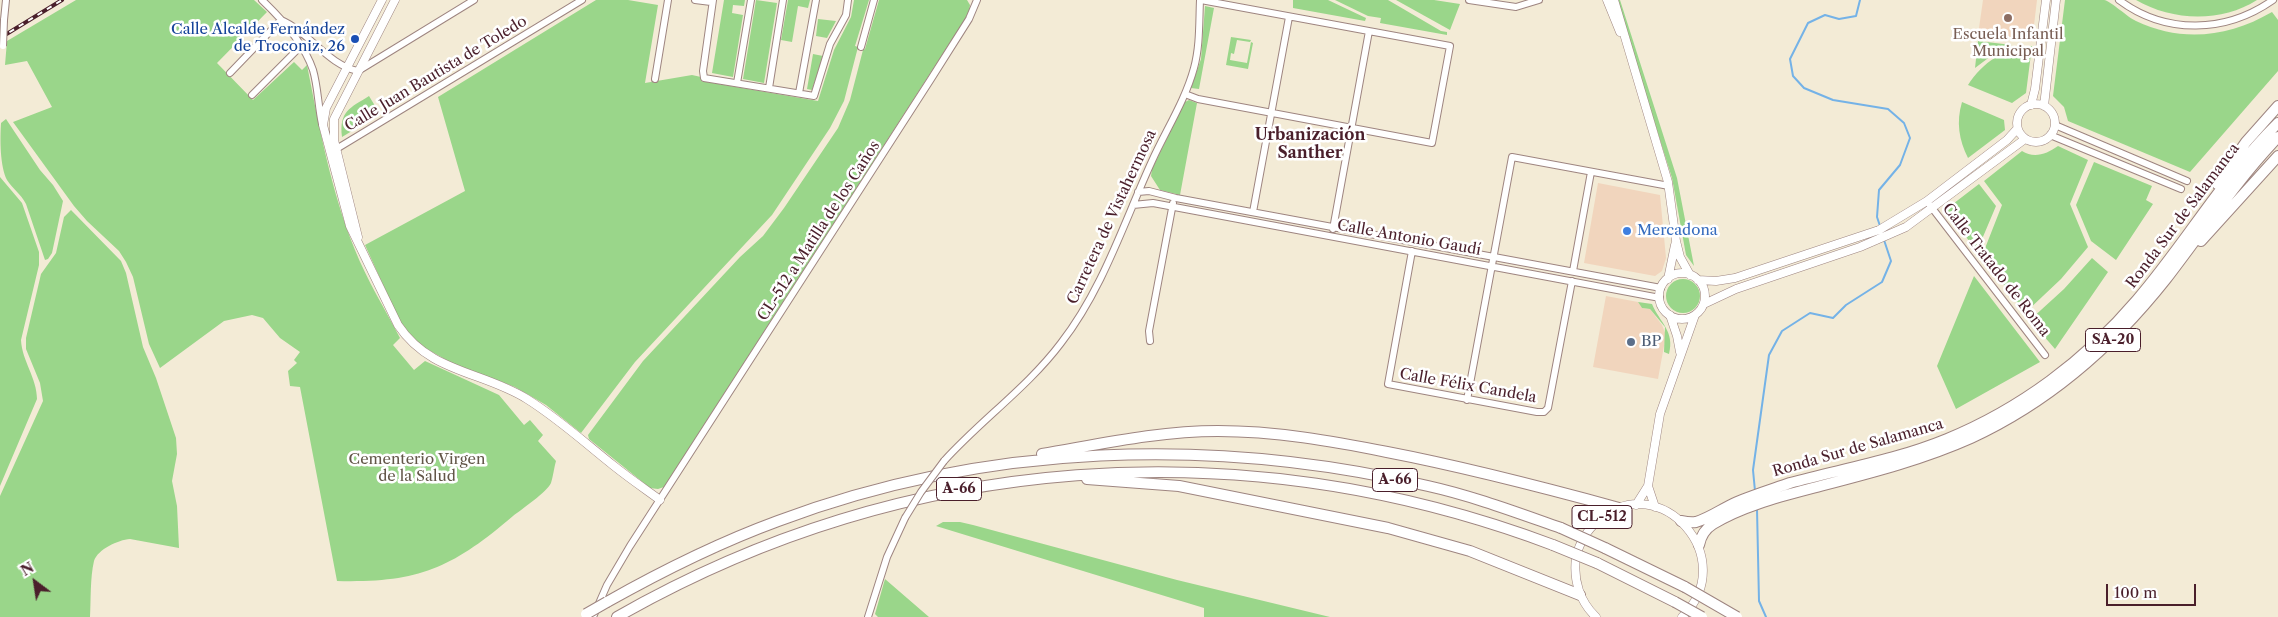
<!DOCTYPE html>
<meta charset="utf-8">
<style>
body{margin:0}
#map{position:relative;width:2278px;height:617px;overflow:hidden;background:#f3ebd6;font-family:"Libre Caslon Text",serif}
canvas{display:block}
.north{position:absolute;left:10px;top:557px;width:50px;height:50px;-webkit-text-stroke:4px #fff;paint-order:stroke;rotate:329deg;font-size:14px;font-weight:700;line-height:20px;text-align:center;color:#4a1f2b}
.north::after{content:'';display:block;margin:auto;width:18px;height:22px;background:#4a1f2b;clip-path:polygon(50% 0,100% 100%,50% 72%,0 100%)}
.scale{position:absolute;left:2106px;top:584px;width:90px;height:22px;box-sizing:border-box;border:2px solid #4a1f2b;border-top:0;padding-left:6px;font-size:15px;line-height:18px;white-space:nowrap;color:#4a1f2b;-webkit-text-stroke:4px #fff;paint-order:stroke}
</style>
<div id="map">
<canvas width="2278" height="617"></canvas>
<div class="north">N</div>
<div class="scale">100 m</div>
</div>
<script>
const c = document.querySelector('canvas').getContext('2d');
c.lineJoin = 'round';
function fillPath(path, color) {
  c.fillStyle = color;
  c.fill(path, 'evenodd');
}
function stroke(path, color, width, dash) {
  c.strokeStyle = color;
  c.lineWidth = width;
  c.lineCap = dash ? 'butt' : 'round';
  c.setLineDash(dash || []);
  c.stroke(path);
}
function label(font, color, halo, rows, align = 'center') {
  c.font = font + ' "Libre Caslon Text",serif';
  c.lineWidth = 5;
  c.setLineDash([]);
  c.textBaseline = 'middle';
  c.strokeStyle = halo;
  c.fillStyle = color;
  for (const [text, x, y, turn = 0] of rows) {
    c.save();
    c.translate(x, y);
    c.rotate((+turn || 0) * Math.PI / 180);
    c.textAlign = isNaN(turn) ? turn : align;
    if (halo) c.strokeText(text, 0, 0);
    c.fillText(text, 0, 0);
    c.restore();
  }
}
fillPath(new Path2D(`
 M1983,0h54l-5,42 -54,-7z
 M1598,183l62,12 6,63 -4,13 -7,5 -71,-13z
 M1606,296l32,6 4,6 8,1 12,16 4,10 -8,44 -65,-12z`), '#f1d5bd');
fillPath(new Path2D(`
 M76,0h178l13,12 -50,51 36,37 41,-38 8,8 5,-5c12,61 24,126 48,185 12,30 30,59 45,88l-7,7 21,25 11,-9 74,34 25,30 6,-5 13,15 -5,6 18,20c-2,7 -3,16 -5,22 -4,9 -29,26 -38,33 -61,52 -94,67 -176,65l-37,-194 -10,-1 -2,-15 9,-8 -3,-3 6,-8 -20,-14 -17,-20 -11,-3 -28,6 -64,47 -11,-24 -16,-67 -7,-15 -7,-11 -32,-30 -13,-15 -61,-84 39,-15 -25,-46 -22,4 2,-24z
 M596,0h32l30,5 -13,78 47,-8 9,2v4l117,20 16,-51 17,-33 3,-17h15l-14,46 3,1 -14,54 -14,27 -58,87 -137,147 -54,71 -35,-28 -31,-18 -63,-24 -27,-15 -16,-14 -10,-14 -34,-75 100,-54 -27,-94z
 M724,0h21l-1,6 -11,-1 -1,8 11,2 -10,62 -21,-4z
 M756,0l21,3 -13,80 -21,-4z
 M788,0h22l-2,8 -10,-2 -6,36 -11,-2z
 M879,0h88l3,5 -1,8 -305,474 -6,2 -8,-1 -61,-49 -1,-4 55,-74 97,-104 23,-21 21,-28 54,-80 12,-28 13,-50 2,-1z
 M1293,0h35l38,18 -1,3 -72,-13z
 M1335,0h53l53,31 6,1v3l-67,-12 1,-5 -13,-2z
 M1396,0h38l26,4 -10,26z
 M1616,0h4l57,178 17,88 -8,-11 -14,-77z
 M2065,0c12,0 27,0 39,0 7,1 23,17 32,21 46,22 93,16 136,-9l6,8v51l-88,101 -122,-51 -4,-14 -11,-11z
 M2136,0h121c-36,23 -85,21 -121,0z
 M1205,6l9,2 -15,81 -8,-1 10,-29z
 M818,19l18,2 -9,17 -11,-2z
 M1231,37l20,3 -1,2 -13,-2 -3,14 -3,-1 -1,7 17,3 4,-21 2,1 -5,26 -22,-4z
 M1978,41l34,4 -13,5 -24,18z
 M2032,46l-6,47 -14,10 -44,-18c15,-23 36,-37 64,-39z
 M813,54l10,2 -11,34 -5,-1z
 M369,96l11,18 -38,23c-3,-26 8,-29 27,-41z
 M1189,100l8,3 -17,92 -20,-5 -9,-14 1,-7 33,-67z
 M1962,102l42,18 1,10 -37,28c-9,-18 -12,-36 -6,-56z
 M6,119l34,51 13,15 10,16 -11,52 -4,6 -3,1 -19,-56c-5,-10 -13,-15 -19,-24 -7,-14 -7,-40 -6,-57z
 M2058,146l30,14 -18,44 18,43 -27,32 -36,34 -43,-57 20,-51 -18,-24 38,-30c12,8 25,3 36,-5z
 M2094,162l58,24 -6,14 7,4 -37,56 -25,-19 -15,-36z
 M0,177l22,26 17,49v13l-18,75c1,21 16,38 16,59l-37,87z
 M1979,184l17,22 -19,45 -32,-41z
 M71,210l50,51 5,12 17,74 13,31 20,60 1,16 -5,27 5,25 2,42 -49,-9c-12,1 -32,10 -36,22 -4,17 -3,39 -4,56h-90v-121l43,-95 -3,-18 -14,-34v-11l15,-64 15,-21 8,-36z
 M2092,258l16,14 -53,77 -25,-29 34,-31z
 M1974,276l66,86 -84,47 -19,-43z
 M1666 296a17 17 0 1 1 34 0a17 17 0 1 1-34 0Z
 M1638,302l14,2c8,19 23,27 17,50l-5,-2 1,-25 -15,-18 -8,-1z
 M943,522h17l13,3 204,55 153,37h-126v-9l-268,-82z
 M885,579l44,38h-51l-3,-3z`), '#9ad68a');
stroke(new Path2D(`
 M1860,0l-4,16 -17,3 -14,-4 -17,8 -18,36 3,17 11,12 29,12 55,9 16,14 6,15 -10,27 -21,25 -2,27 3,9
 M1755,491l-2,-21 16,-115 13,-24 28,-18 23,5 13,-13 36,-23 9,-21 -7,-21
 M1757,509l2,92 7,16`), '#74b2e7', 2);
const minor = new Path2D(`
 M262,0c20,19 42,43 51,70 5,17 5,36 9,54
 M695,0l16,2
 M713,0l-10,71 1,7 110,18 16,-52 16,-29 2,-15
 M1469,0l47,7 23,-7
 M2119,0c47,35 107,33 154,0
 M4,20l2,-20
 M281,20c28,12 47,45 77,51l116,-71
 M861,47l13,-47
 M230,73l51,-53
 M655,79l13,-79
 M737,83l14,-83
 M769,88l14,-88
 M799,93l17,-93
 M1185,94l13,5 234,44 18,-97 -249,-46
 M252,95l49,-49
 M2055,125l132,56
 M2050,135l131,54
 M333,151l249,-151
 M1138,192l11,-1 27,7 485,90
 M1929,204l116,151
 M1133,205l20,-2 507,95
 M1253,212l36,-195
 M1333,229l36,-198
 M1412,251l-24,133 149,28h7l4,-4 24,-127
 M1573,271l18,-99
 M1150,341l-1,-10 24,-128
 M1467,400l45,-243 157,29
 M944,461c37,-41 84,-74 117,-118 42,-54 63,-121 91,-182 14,-31 33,-60 42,-93 6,-22 5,-45 6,-68
 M593,617l14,-32 23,-39 301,-467 38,-60 8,-19
 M868,617l19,-60 18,-39`);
const major = new Path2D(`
 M382,0l-56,108 -3,17 27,101 48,99c32,48 84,46 129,74 32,20 58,44 87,67 15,12 31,23 46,34
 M1607,0l13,32
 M1614,0l54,182 8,59 4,16 10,18
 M2017 123a19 19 0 1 1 38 0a19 19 0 1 1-38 0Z
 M2031,105l4,-16 11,-89
 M2044,106l12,-106
 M358,237l-24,-97v-21l61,-119
 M1659 296a23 23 0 1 1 46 0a23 23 0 1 1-46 0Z
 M1668,279l7,-34
 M1698,280l18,1 19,-3 144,-48 48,-29 80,-61 10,-11
 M1704,304l32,-15 124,-42 46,-20 119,-88
 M1670,315l7,21 3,16
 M1648,486l7,21
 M1636,505l12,-19 12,-72 35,-99
 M1596,617c-16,-15 -23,-37 -20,-59 3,-15 11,-28 23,-38 61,-53 143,39 83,97`);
const highway = new Path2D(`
 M2217,184l29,-42 32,-36
 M2201,241l77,-85
 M1042,454c59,-10 117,-23 176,-23 57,0 114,10 169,21 78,15 155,35 232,56
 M1087,479l92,7 209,42 82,23 110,44
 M1681,521c5,1 10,2 15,1 14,-4 27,-14 41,-20 17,-7 36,-13 53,-19 52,-14 106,-23 157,-44 73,-30 139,-79 190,-139 49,-57 87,-124 141,-177
 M1699,545c2,-10 6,-16 14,-21 33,-20 74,-29 111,-39 50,-13 100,-26 147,-47 78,-36 142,-92 195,-159 37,-48 70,-98 112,-142
 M1605,548l80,39
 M1597,563l78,39
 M607,602c55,-31 111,-59 171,-81 207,-78 436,-85 650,-35 45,10 90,27 133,42
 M617,617c289,-165 625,-189 936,-72`);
stroke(minor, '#9e8580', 8);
stroke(major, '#9e8580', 9);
stroke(highway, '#9e8580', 12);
stroke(minor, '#fff', 6);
stroke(major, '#fff', 8);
stroke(highway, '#fff', 10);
const rail = new Path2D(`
 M0,38l62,-38`);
stroke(rail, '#4a1f2b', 4);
stroke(rail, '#fff', 2, [5.5]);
const minorBridge = new Path2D(`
 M3,46l1,-26
 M905,518l16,-26 23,-31`);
const highwayBridge = new Path2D(`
 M1561,528l44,20
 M1553,545l44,18
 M1685,587l52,30
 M1675,602l27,15
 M586,614l21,-12`);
stroke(minorBridge, '#9e8580', 8, []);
stroke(highwayBridge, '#9e8580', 12, []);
stroke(minorBridge, '#fff', 6);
stroke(highwayBridge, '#fff', 10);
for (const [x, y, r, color] of [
 [2008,18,5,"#8d6e63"],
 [355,39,5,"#1a4fb4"],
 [1627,231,5,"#3f7fe0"],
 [1631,342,5,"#5c6f8a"]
]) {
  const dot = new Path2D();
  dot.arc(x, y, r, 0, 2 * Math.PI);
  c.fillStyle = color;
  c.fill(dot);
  stroke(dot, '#fff', 2);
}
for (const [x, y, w] of [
 [2113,340,55],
 [1395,480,45],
 [959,489,45],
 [1602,517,60]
]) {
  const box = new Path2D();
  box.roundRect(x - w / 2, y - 11.5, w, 23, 4);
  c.fillStyle = '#fff';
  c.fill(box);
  stroke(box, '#4a1f2b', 1);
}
label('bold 14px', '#4a1f2b', null, [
 ["SA-20",2113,340],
 ["A-66",1395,480],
 ["A-66",959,489],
 ["CL-512",1602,517]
]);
label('15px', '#164399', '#fff', [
 ["Calle Alcalde Fernández",345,30],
 ["de Troconiz, 26",345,47]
], 'right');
label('15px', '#785e54', '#fff', [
 ["Escuela Infantil",2008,35],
 ["Municipal",2008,52]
]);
label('15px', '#4a1f2b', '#fff', [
 ["Calle Juan Bautista de Toledo",436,74,-31],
 ["Ronda Sur de Salamanca",2183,216,-53],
 ["Carretera de Vistahermosa",1112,217,-65],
 ["CL-512 a Matilla de los Caños",819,231,-57],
 ["Calle Antonio Gaudí",1409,238,10],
 ["Calle Tratado de Roma",1996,270,52],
 ["Calle Félix Candela",1468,386,10],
 ["Ronda Sur de Salamanca",1858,448,-16]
]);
label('15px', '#366cbe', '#fff', [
 ["Mercadona",1637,231]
], 'left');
label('15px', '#4e5e75', '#fff', [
 ["BP",1641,342]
], 'left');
label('15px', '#625648', '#fff', [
 ["Cementerio Virgen",417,460],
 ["de la Salud",417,477]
]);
label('bold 16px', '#4a1f2b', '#fff', [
 ["Urbanización",1310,135],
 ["Santher",1310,153]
]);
</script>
